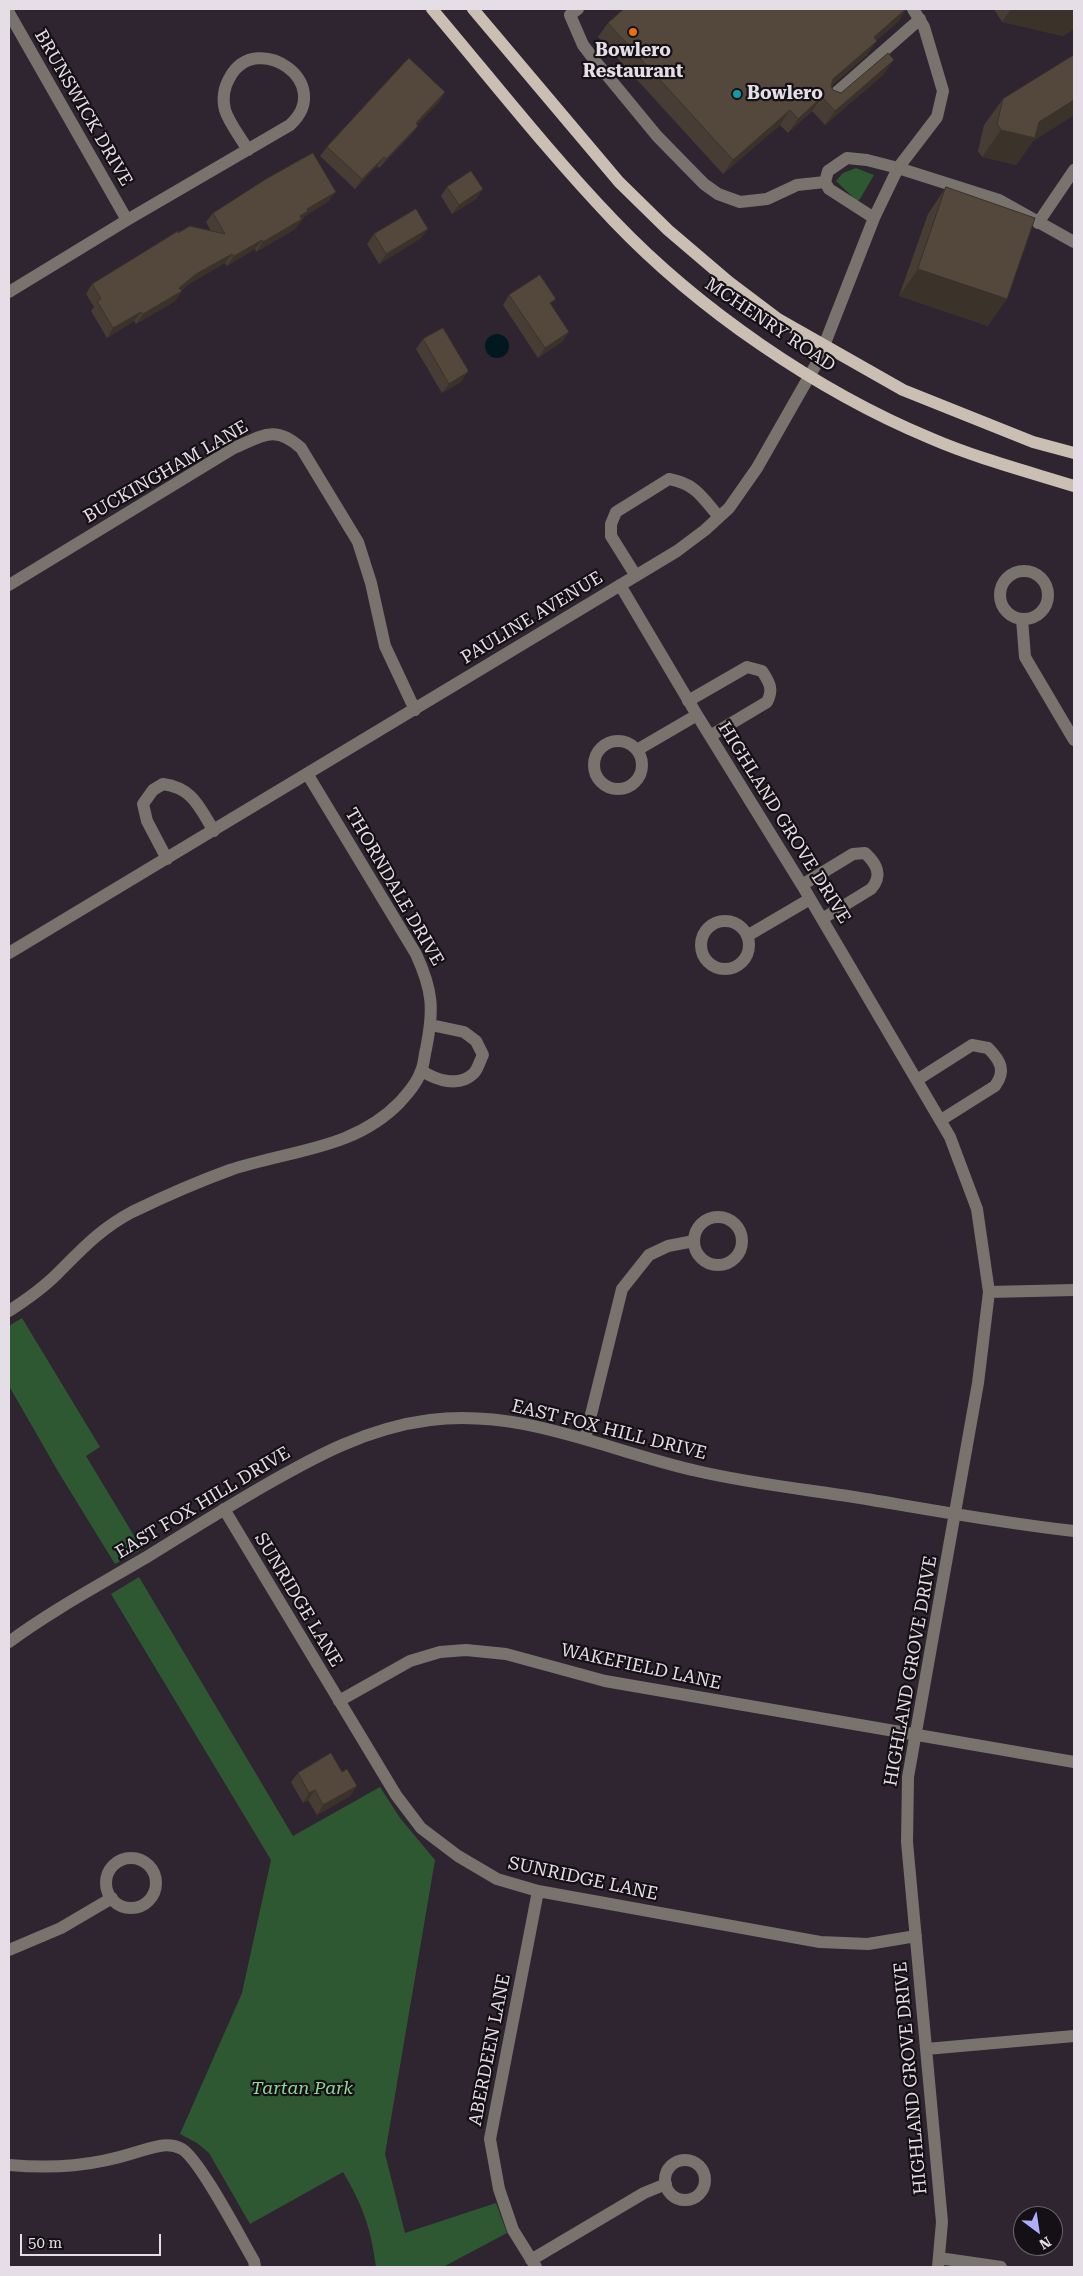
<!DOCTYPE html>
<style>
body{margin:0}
#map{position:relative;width:1083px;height:2276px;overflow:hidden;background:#2f2530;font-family:"Roboto Serif",serif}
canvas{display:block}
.frame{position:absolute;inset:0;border:10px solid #e6dee6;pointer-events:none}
.north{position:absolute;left:1013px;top:2206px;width:50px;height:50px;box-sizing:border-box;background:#141015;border:1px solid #686269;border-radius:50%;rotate:149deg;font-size:14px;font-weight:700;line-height:20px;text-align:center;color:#e6dee6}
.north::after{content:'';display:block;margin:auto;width:18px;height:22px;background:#aeaefa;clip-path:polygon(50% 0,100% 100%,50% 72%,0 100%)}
.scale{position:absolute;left:20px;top:2234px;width:141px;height:22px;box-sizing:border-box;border:2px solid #e6dee6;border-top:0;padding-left:6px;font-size:15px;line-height:18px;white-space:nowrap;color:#e6dee6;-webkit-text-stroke:4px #141015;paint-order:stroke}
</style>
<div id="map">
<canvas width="1083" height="2276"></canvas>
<div class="frame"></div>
<div class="north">N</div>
<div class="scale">50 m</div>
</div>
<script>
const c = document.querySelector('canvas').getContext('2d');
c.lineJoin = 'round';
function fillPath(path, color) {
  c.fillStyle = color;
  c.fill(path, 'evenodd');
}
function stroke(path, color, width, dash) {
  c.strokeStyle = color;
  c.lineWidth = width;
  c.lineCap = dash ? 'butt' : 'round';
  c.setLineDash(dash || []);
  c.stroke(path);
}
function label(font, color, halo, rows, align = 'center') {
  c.font = font + ' "Roboto Serif",serif';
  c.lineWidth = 4.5;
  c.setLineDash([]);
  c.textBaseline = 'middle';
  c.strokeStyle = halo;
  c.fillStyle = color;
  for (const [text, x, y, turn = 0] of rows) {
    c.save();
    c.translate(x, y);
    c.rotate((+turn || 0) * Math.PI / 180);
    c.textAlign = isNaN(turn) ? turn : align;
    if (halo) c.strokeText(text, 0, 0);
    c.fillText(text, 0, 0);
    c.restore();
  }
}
fillPath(new Path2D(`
 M856,168l18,7 -14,24 -3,2 -21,-20 7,-8z
 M22,1318l78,129 -14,9 56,93 -27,15 -56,-91 -50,-87v-60z
 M139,1577l154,259 87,-49 20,31 35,42 -50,294 20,79 91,-30 11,30 -64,34h-67c-5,-39 -13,-61 -33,-95l-93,52 -41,-71 -12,-10 -17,-9 62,-141 29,-133 -160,-266z`), '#2e5832');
fillPath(new Path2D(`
 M485 346a12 12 0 1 1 24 0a12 12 0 1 1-24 0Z`), '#021820');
stroke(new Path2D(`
 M578,9l-8,6 13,30 13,17 61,74 47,48 14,10 22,8 27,-3 30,-14 28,-3
 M9,13l118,207
 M829,99l91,-80
 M874,218l-45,-29 -4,-7 3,-11 19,-13 20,2 31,8 101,32 75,42
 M1038,223l36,-53
 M9,292l118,-72 163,-95c46,-42 -33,-96 -60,-48 -6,10 -8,21 -5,33 4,13 16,28 23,40
 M1000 595a24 24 0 1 1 48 0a24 24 0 1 1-48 0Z
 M636,576l-25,-40v-12l5,-12 53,-33c27,5 33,18 50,38
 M9,585l225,-137c28,-12 41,-24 67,0l57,94 13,41 14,63 30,64
 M620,585l77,130 105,170 148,252 27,72 12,83 -11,91 -70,394 -1,65 35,380 -4,45
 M1022,619l3,38 49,83
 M688,701l59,-34 15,4c7,11 12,18 5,31l-57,34
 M594 765a24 24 0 1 1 48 0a24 24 0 1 1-48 0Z
 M637,750l60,-35
 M167,859l-20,-38 -4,-17 10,-14 10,-6c30,4 36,23 51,47
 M802,885l51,-31 12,-1c12,11 18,23 6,36l-49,30
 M701 945a24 24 0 1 1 48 0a24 24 0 1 1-48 0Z
 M747,936l63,-37
 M9,953l668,-402 28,-21 24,-22 28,-40 61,-107 56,-143 24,-50 39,-51 6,-26 -19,-64 -11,-18
 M422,1071c14,9 37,17 52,2 4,-4 6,-13 9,-18l-7,-14 -12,-9 -33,-7
 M917,1080l55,-35 16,3c13,13 18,23 7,38l-54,34
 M694 1241a24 24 0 1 1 48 0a24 24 0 1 1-48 0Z
 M989,1292l85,-2
 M9,1311c17,-11 33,-22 48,-37 25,-25 43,-45 75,-62 31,-15 65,-30 98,-42 59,-20 124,-20 170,-68 8,-9 17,-19 21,-31 3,-6 3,-15 5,-22 8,-40 7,-58 -10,-95l-108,-179
 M585,1439l37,-150 27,-34 19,-9 26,-5
 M224,1509l172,286 25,33 37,28 39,23 41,12 282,51 48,2 48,-8
 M9,1642c43,-32 94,-59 141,-87 37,-23 74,-46 112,-68 54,-31 105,-59 168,-67 93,-12 178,31 267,51 51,12 105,18 157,26 73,12 147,26 220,34
 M339,1701l71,-40 30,-9 26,-2 40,4 99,27 469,81
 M106 1883a25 25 0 1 1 50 0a25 25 0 1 1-50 0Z
 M9,1950l52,-22 51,-30
 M926,2049l148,-13
 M665 2180a20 20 0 1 1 40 0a20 20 0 1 1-40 0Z
 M9,2165c46,4 84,1 128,-13 15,-4 30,-11 45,-3 18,11 59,90 72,112l1,6
 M939,2258l62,9
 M531,2260l113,-67 22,-9
 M536,2267l-23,-37 -14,-41 -9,-50 48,-248`), '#79736e', 12);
stroke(new Path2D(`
 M432,9c60,71 117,144 182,212 84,88 203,170 316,217 46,20 96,33 144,48
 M473,9l146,173 49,48 61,52 49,37 125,71 130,52 41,11`), '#cbbeb2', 12);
fillPath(new Path2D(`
 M994,9h80v20l-11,7 -61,-14z
 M898,22l-22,18 -9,15 -36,31 2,4 8,3 43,-19 -59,51 -13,-14 -24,22 -8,-8 -57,49 -125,-137 10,-14z
 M1074,55v60l-41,26 -17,24 -34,-8 -4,-6 6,-26 19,-26z
 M445,92l-6,10 -22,23 1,1 -7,9 -32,33 -2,-2 -22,23 -35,-33 7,-9z
 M447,187l36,2 -7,10 -24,15 -11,-18z
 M946,187l42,139 -89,-30 29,-82z
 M329,201l-24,15 -10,13 -39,23 -1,-3 -28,17 -2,-3 -36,21 -8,7h1l-7,10 -39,23 -2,-3 -27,17 -16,-27 3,-4 -8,-13 6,-10 86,-51 33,-2 -5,-9 7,-9z
 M374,234l47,4 -42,26 -12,-20z
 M509,295l43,10 11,36 -25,17 -35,-53z
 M423,339l38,43 -19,11 -26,-44z
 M342,1772l15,14 -7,10 -33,19 -9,-15 -5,3 -12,-21 7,-9z`), '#483d34');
fillPath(new Path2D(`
 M907,9l-9,13 -34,29 10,-14z
 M1011,9h63v20l-11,7 -61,-14z
 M877,41l-10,14 -44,38 10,-14z
 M894,60l-10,14 -59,51 10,-14z
 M445,92l-6,10 -30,31 7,-10z
 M822,97l-10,14 -24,22 10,-14z
 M1074,100v15l-41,26 -17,24 -34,-8 19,-27 38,-8z
 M790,110l-10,15 -57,49 10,-14z
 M418,126l-7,9 -32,33 7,-9z
 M384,157l-7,9 -22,23 7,-10z
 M483,189l-7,10 -24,15 7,-9z
 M336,192l-7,9 -24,15 -10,13 -39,23 7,-10 37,-26 7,-7z
 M428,229l-7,9 -42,26 7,-10z
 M262,240l-7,9 -28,17 7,-10z
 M232,254l-7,9 -36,21 -12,10 5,-3 -7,10 -39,23 7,-10 36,-26 17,-14z
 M918,269l89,30 -19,27 -89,-30z
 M141,312l-7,9 -27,17 6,-10z
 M569,332l-6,9 -25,17 7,-10z
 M468,372l-7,10 -19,11 7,-9z
 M357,1786l-7,10 -33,19 6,-10z
 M315,1790l-7,10 -5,3 6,-10z`), '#3b322a');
const building = new Path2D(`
 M624,9h282l-32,28 3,4 -44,38 -2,7 2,4 8,3 47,-40 6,7 -59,51 -13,-14 -24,22 -8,-9 -57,50 -125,-137z
 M1074,55v45l-35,22 -4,16 -34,-8 -4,-6 6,-25z
 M409,58l36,34 -29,31 2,3 -32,33 -2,-2 -22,22 -35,-32z
 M313,153l23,39 -29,17 1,2 -8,5 2,3 -39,23 -1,-2 -28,16 -2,-2 -36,20 -17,14 3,3 -39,23 -2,-2 -28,16 -16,-27 4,-2 -9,-15 86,-53v2l12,-7 35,8 -12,-21 53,-34z
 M471,171l12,18 -24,16 -12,-18z
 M946,187l89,31 -28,81 -89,-30z
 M416,209l12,20 -42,25 -12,-20z
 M540,275l16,24 -6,4 19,29 -24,16 -36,-53z
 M443,328l25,42v2l-19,12 -26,-45z
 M331,1753l11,19 5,-3 10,17 -34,19 -8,-15 -6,3 -11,-20z`);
fillPath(building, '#54473c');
stroke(building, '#3b322a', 1);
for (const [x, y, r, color] of [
 [633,32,5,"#e8710a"],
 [737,94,5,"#0f9aa8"]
]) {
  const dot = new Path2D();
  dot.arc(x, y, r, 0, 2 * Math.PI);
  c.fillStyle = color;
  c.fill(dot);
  stroke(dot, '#141015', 2);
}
label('bold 18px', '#e6dee6', '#141015', [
 ["Bowlero",633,51],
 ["Restaurant",633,72],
 ["Bowlero",747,94,"left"]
]);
label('18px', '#e6dee6', '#141015', [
 ["BRUNSWICK DRIVE",83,108,60],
 ["MCHENRY ROAD",770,325,34],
 ["BUCKINGHAM LANE",166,472,-30],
 ["PAULINE AVENUE",532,618,-31],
 ["HIGHLAND GROVE DRIVE",784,823,58],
 ["THORNDALE DRIVE",394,887,60],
 ["EAST FOX HILL DRIVE",609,1430,14],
 ["EAST FOX HILL DRIVE",203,1503,-31],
 ["SUNRIDGE LANE",298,1600,59],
 ["WAKEFIELD LANE",641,1667,12],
 ["HIGHLAND GROVE DRIVE",911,1671,-80],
 ["SUNRIDGE LANE",583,1879,12],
 ["ABERDEEN LANE",490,2050,-79],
 ["HIGHLAND GROVE DRIVE",911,2078,-95]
]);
label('italic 18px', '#91d796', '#141015', [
 ["Tartan Park",302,2089]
]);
</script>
